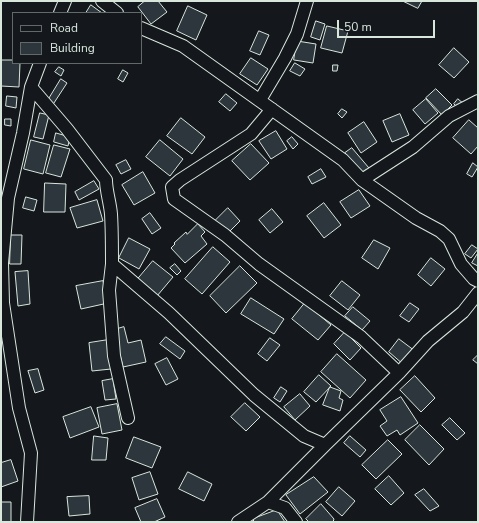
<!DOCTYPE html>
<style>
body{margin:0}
#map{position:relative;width:479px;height:523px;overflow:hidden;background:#14181c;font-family:"Nunito Sans",sans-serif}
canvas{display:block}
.frame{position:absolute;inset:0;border:2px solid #d8e6dc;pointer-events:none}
.legend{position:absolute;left:12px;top:12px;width:130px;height:52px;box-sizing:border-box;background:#14181c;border:1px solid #626a69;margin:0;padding:5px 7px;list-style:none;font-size:12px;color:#d8e6dc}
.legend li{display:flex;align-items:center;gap:8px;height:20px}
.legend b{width:20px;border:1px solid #626a69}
.scale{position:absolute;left:337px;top:20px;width:98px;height:18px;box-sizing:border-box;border:2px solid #d8e6dc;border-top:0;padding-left:5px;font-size:12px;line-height:14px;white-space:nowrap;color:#d8e6dc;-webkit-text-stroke:3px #14181c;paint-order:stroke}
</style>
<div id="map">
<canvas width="479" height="523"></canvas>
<div class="frame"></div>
<ul class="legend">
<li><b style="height:5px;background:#14181c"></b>Road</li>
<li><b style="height:11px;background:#2c363c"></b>Building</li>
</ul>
<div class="scale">50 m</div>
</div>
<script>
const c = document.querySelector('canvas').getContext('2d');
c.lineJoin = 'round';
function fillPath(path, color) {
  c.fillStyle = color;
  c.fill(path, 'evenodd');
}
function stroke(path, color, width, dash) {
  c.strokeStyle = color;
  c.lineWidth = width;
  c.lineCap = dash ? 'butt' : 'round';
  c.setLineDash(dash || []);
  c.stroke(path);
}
const building = new Path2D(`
 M145,1h13l9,11 -16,12 -13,-17z
 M403,1h19l-4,7z
 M91,5l11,8h-16z
 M188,6l19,9 -11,25 -19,-9z
 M316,21l9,3 -5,16 -9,-3z
 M327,26l21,5 -6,22 -21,-5z
 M259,31l10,4 -9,20 -10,-4z
 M297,41l19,3 -3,19 -19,-3z
 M454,48l15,14 -15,16 -15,-13z
 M251,58l17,11 -11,16 -17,-11z
 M1,60h12v3h7l-1,24 -18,-1z
 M295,63l10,6 -5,7 -10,-5z
 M333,65h5l-1,6h-4z
 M59,67l5,3 -3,6 -6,-4z
 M123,70l5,3 -5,9 -5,-3z
 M61,79l6,4 -15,23 -5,-4z
 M436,89l16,16 -10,10 -16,-17z
 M226,94l11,9 -7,8 -11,-9z
 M7,96l10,1 -1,11 -10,-2z
 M426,99l12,14 -13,11 -12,-14z
 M458,99l6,5 -5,5 -5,-5z
 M342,109l5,3 -5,6 -4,-4z
 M40,113l9,2 -6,24 -9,-2z
 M400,114l9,21 -17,7 -9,-21z
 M181,118l24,19 -13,17 -25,-18z
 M5,119h6v7l-6,-1z
 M469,120l9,8v18l-7,8 -18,-16z
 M364,122l13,20 -16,11 -13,-20z
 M276,131l11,18 -16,10 -12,-18z
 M56,133l14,4 -2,9 -14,-4z
 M292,137l6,7 -5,5 -6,-8z
 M31,140l19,5 -7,29 -19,-5z
 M160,140l23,19 -13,17 -24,-19z
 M251,144l18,19 -19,17 -18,-19z
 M54,145l16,4 -9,28 -15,-4z
 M352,148l17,20 -8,5 -16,-20z
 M126,160l5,9 -10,5 -5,-9z
 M473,163l5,4 -6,10 -5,-3z
 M321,169l5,8 -14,7 -4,-7z
 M143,172l12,21 -21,12 -12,-20z
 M94,181l5,8 -20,11 -4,-8z
 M45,183l21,1 -1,28h-21z
 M359,190l11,16 -19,12 -11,-16z
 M26,197l11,3 -3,11 -11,-3z
 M97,200l6,21 -26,7 -7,-20z
 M324,203l17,22 -17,13 -17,-22z
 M228,208l12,13 -12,12 -13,-12z
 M272,209l11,13 -13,11 -11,-13z
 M150,213l11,15 -9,6 -10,-15z
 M198,224l7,8 -4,4 6,8 -22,19 -14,-15 4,-4 -1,-1 12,-11 1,2z
 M11,235h11l-1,29h-11z
 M129,238l21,11 -11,20 -20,-11z
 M374,240l16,8 -12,21 -16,-11z
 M472,245l6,4 -7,9 -6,-4z
 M213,247l17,15 -28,32 -17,-15z
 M478,253v13l-6,-3z
 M431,258l14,11 -14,17 -13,-11z
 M153,261l20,16 -16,19 -20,-16z
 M175,264l6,7 -4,4 -7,-7z
 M240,266l17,17 -31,30 -16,-17z
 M28,271l2,33 -12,2 -3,-34z
 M103,281l5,22 -27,6 -5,-23z
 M342,281l18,14 -12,15 -18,-14z
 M251,298l33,21 -10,15 -33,-20z
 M305,303l26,22 -13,15 -26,-21z
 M410,303l9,6 -10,13 -9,-6z
 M353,307l17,14 -8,9 -17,-14z
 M124,327l4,16 13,-3 5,22 -23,5 -9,-37z
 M345,332l16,16 -11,12 -16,-16z
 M166,337l19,14 -5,8 -20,-15z
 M270,338l10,7 -13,16 -9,-7z
 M399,339l16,12 -11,14 -15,-13z
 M108,340l3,29 -19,2 -3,-28z
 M337,354l29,26 -16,18 -29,-26z
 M478,355v9l-5,-4z
 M167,358l11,21 -12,6 -11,-21z
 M38,369l6,21 -9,3 -7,-22z
 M319,375l12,11 -15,16 -12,-10z
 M415,376l20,22 -14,14 -21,-22z
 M113,379l3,20 -11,1 -3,-19z
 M281,387l6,4 -7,11 -6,-4z
 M330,387l11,4 -2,7 4,2 -3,11 -17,-6z
 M300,394l10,12 -15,14 -11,-13z
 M401,397l17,26 -18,12 -3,-5 -10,6 -7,-10 7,-5 -7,-11z
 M245,403l15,14 -14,14 -15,-14z
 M117,404l5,26 -20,4 -5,-26z
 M91,407l8,20 -29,11 -7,-21z
 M450,418l15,15 -8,7 -15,-15z
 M420,425l24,24 -15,16 -24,-25z
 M94,436l14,2 -2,22h-14z
 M350,436l16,14 -6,7 -16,-14z
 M134,437l27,10 -9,21 -26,-10z
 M388,440l14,14 -26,25 -14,-14z
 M11,460l7,21 -17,6v-24z
 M150,472l8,22 -19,6 -7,-22z
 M188,472l24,12 -8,17 -25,-12z
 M389,476l15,17 -13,12 -16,-16z
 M314,477l14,15 -28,22 -14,-19z
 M339,487l16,14 -13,15 -16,-14z
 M424,489l15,17 -9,5 -15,-16z
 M89,496l1,18 -21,2 -2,-19z
 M157,499l8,18 -11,5h-13l-6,-14z
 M1,502h10v20h-10z
 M321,504l13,15 -1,3h-24l-3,-3z
 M277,510l8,12h-31l-1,-3z`);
fillPath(building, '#2c363c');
stroke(building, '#d8e6dc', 1);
const minor = new Path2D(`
 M102,1l15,12
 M60,13l5,-12
 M141,28l42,18 160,114 19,20 54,38 24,13 9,8 12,25 13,15 4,2
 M31,87l36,42 39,51c0,11 4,22 5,34 1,16 1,33 1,50l57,49 85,82 50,41 21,9 74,-72
 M260,100l25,-42 12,-24 10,-33
 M272,109l-21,25 -71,46 -8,7 2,12 51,36 34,29 102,73 38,36 29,-32 35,-29 15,-19
 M362,180l51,-33 36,-31 29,-15
 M112,264l-3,26 5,66 14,62
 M268,502l17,6 11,14
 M27,522l4,-69 -12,-45 -16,-105 -1,-40 6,-65 15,-65 8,-46 9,-24
 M238,522l30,-20 57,-57`);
stroke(minor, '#d8e6dc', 14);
stroke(minor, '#14181c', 12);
</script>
